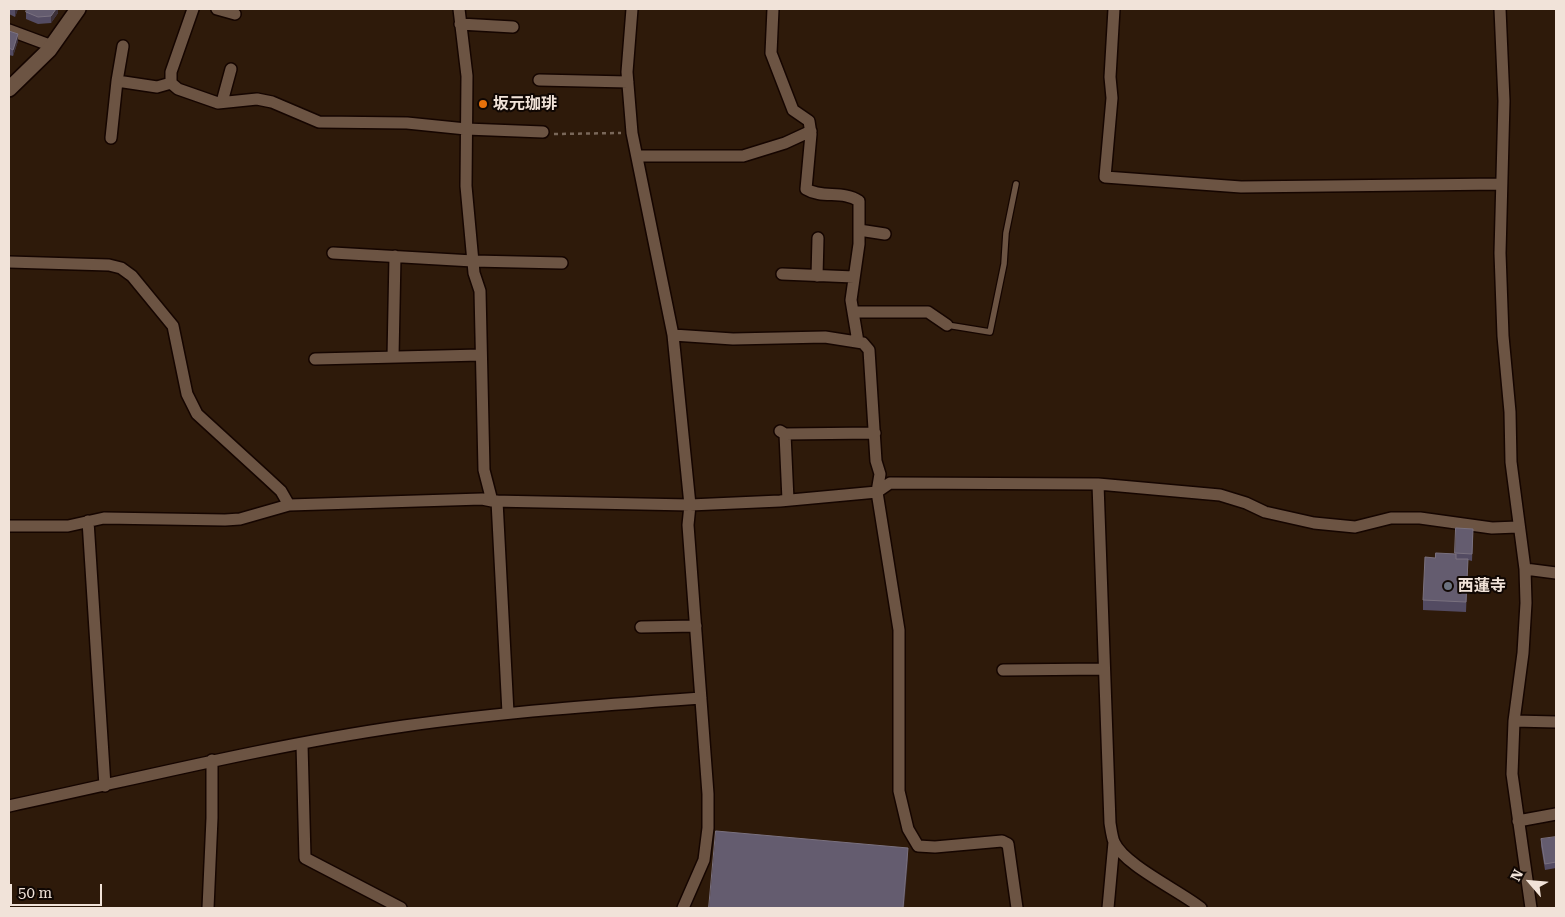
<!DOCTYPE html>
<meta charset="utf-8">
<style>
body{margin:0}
#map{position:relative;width:1565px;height:917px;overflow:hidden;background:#2e1a0a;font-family:"Roboto Serif",serif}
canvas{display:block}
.frame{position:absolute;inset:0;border:10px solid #f1e3d9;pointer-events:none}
.north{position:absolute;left:1505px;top:857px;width:50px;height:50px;-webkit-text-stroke:4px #100703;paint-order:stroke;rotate:297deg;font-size:14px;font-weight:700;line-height:20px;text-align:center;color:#f1e3d9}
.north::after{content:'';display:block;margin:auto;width:18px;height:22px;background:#f1e3d9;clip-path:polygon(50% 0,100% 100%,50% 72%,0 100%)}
.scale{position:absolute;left:10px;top:884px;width:92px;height:22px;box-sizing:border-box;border:2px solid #f1e3d9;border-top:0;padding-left:6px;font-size:15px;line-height:18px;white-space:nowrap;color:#f1e3d9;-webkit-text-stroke:4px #100703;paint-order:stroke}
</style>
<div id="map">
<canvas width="1565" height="917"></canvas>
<div class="frame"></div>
<div class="north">N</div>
<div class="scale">50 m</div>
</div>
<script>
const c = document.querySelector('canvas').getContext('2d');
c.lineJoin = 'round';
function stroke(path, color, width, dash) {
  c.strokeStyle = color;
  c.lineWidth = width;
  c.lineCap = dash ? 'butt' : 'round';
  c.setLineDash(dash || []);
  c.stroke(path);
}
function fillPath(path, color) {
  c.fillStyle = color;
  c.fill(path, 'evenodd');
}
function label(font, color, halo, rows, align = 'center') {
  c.font = font + ' "Roboto Serif","Noto Sans JP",serif';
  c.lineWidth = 4;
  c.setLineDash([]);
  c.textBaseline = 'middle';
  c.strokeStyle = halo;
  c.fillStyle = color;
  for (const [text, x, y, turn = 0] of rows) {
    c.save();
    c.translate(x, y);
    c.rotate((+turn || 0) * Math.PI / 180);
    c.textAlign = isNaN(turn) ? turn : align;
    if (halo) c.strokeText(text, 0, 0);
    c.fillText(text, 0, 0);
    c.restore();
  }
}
const lane = new Path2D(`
 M947,325l43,7 14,-68 2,-31 10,-49`);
const street = new Path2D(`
 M193,9l-22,63v11l7,6 40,14 39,-4 15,3 47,20 88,1 59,6 77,3
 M217,9l18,5
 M459,9l8,67 -1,110 8,87 6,18 4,179 8,31
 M632,9l-5,63 5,61 41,202 17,170 -2,20 20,269v34l-4,32 -21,48
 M773,9l-2,44 22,57 16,11 2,13 -5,55c16,10 37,1 53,12v43l-8,56 7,42
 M1114,9l-4,68 2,21 -7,79 136,10 260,-3
 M1500,9l4,92 -4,152 3,83 7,76 1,50 14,107 1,34 -3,50 -9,68 -2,53 19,134
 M460,24l53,3
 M9,30l43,16
 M539,80l89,2
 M117,81l6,-35
 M222,102l9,-33
 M111,138l6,-57 40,6 14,-4
 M637,156h106l42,-13 26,-12
 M859,230l26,4
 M333,253l140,8 89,2
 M9,262l100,3 12,3 11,8 41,50 14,68 10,20 70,64 14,13 8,14
 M782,274l72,3
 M817,276l1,-38
 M853,312h75l19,13
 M673,335l60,4 92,-2 38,6 6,7 7,111 4,13 -3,18 22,138v161l9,38 10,17 17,1 67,-6 6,3 9,64
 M393,357l2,-101
 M315,359l166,-4
 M780,431l5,3 3,66
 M785,434l90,-1
 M1098,484l12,339c1,6 2,14 4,19 10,23 66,49 87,66
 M497,501l11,212
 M88,521l17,265
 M9,526h59l36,-8 121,2 15,-1 49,-14 193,-6 10,2 198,4 90,-4 97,-9 13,-9 208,1 122,11 26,8 19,9 49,11 41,4 36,-9h29l72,10 26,-1
 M1525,569l31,4
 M641,627l55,-1
 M1003,670l101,-1
 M1514,721l42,1
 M302,744l3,114 96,50
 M9,806c131,-28 262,-61 395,-80 99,-14 198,-21 297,-28
 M1518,821l38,-7
 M208,908l4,-90v-58
 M1108,908l6,-66`);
const secondary = new Path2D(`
 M9,89l40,-39 29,-41`);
stroke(lane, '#150500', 8);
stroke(street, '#150500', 14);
stroke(secondary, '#150500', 18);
stroke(new Path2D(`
 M554,134l67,-1`), '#796759', 2.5, [4, 4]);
stroke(lane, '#6c5443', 5.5);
stroke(street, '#6c5443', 11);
stroke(secondary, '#6c5443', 15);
fillPath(new Path2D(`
 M9,9h9l-3,8 -6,-3z
 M58,9v4l-7,10 -13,1 -12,-5v-7z
 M9,31l9,10 -5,15 -4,-1z
 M1473,535l-1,26 -4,-1 -2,52 -43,-2v-10l12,-42 20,-4z
 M1556,837v31l-11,2 -4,-24v-7z`), '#534b62');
fillPath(new Path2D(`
 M15,9h3l-3,8z
 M56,9h2v4l-7,10v-7z
 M18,34v7l-5,15v-6z
 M908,848v13l-4,47h-1z`), '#3d3139');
const building = new Path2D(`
 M27,9h29l-5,7 -13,1 -12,-5z
 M9,31l9,3 -5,16 -4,-2z
 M1456,528l17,1 -1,25 -17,-1z
 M1436,553l20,1v5h12l-2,43 -43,-2 2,-43 10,1z
 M716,831l192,17 -5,60h-194z
 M1556,837v25l-11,2 -4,-25z`);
fillPath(building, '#645c6f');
stroke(building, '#7a717f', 1);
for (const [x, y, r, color] of [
 [483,104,5,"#e8710a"],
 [1448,586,5,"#6b7280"]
]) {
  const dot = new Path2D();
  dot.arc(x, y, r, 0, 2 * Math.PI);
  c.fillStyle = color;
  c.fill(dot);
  stroke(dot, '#100703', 2);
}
label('bold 16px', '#f1e3d9', '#100703', [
 ["坂元珈琲",493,104],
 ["西蓮寺",1458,586]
], 'left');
</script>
